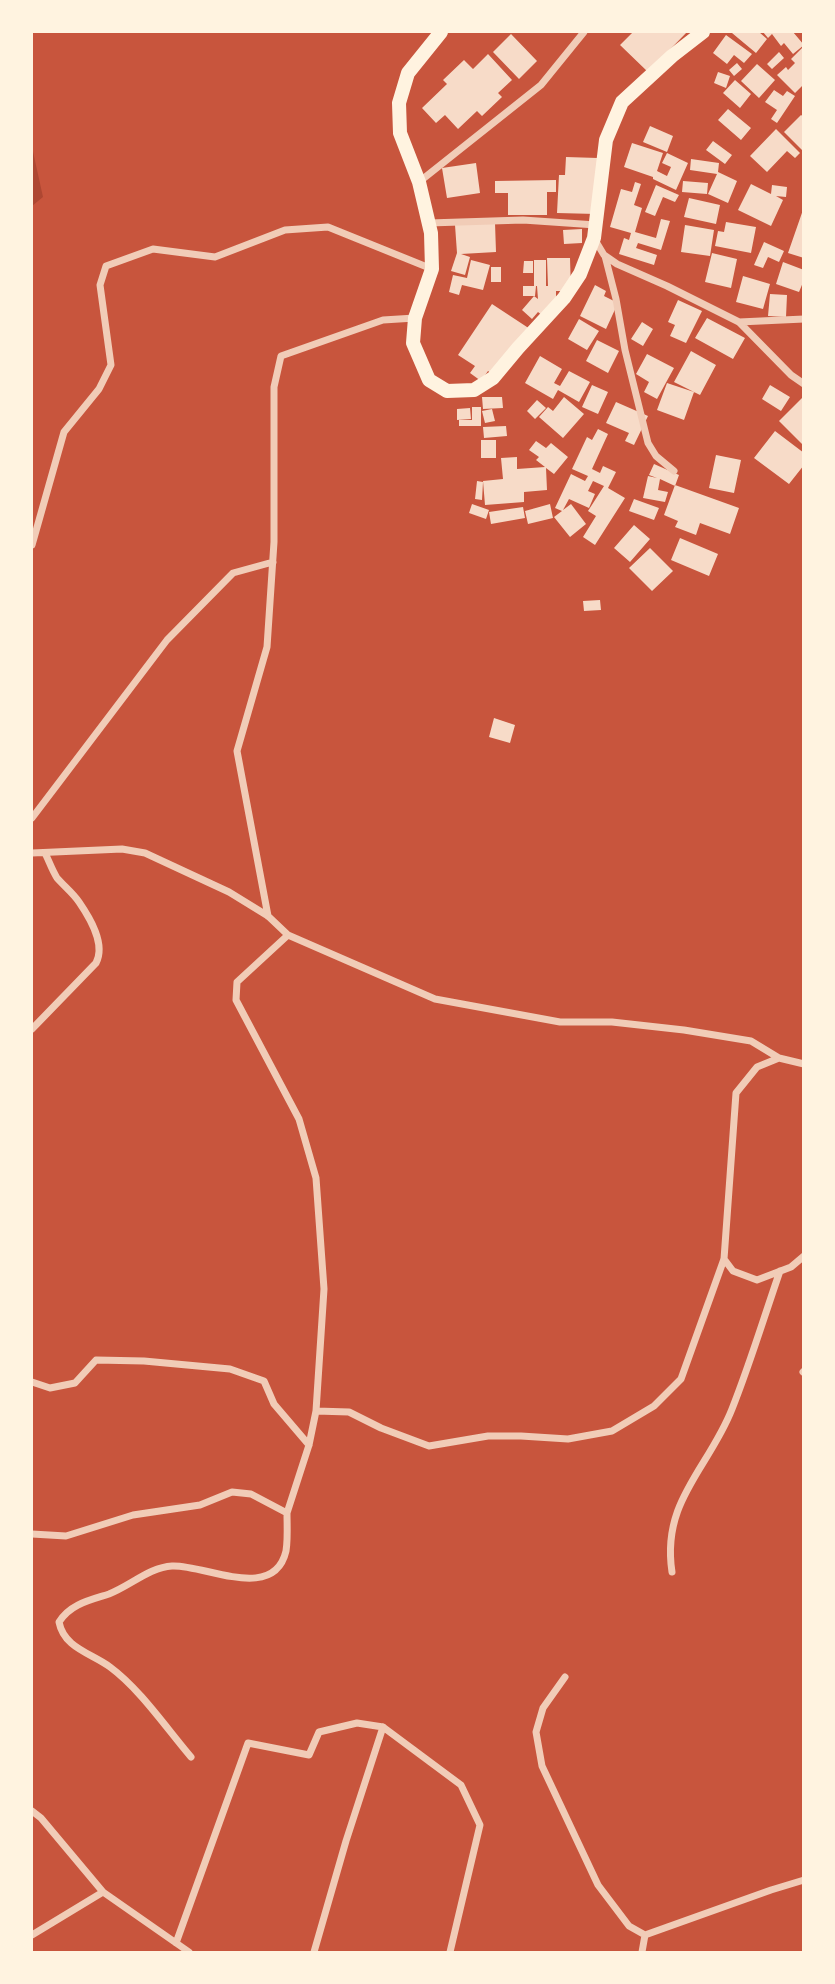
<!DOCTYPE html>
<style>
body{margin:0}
#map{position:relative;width:835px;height:1984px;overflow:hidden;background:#c8553d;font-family:Commissioner,sans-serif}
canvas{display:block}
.frame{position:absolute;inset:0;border:33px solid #fff3e0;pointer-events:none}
</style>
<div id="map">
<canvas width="835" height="1984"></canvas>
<div class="frame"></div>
</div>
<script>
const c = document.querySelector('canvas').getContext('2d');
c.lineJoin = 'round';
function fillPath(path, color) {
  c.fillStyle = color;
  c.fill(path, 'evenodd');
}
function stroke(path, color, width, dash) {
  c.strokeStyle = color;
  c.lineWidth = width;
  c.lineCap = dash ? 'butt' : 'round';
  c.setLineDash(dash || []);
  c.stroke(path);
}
fillPath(new Path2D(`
 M32,147l11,50 -11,9z`), '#ae4732');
fillPath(new Path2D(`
 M633,32h54l-39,40 -28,-27z
 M733,32h26l8,7 -11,14 -24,-20z
 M763,32h30l11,13 -11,9 -9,-11 -3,3 -9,-12 -4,4z
 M511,34l26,27 -18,18 -26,-27z
 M726,35l26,19 -8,9 -10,-8 -7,9 -14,-11z
 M804,46v38l-9,9 -18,-18 9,-8 2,3 7,-7 -4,-4z
 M779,52l5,6 -12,11 -5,-5z
 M488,54l24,26 -14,13 4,4 -20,19 -5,-5 -19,18 -13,-14 -9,8 -14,-15 25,-24 -4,-4 21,-20 9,9z
 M737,63l5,6 -8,7 -5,-6z
 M757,64l18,16 -16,18 -18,-17z
 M718,72l12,4 -4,12 -12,-5z
 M735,80l16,14 -11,14 -17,-15z
 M774,90l9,6 4,-5 8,5 -18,27 -6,-4 6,-9 -12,-8z
 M728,109l23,19 -10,12 -23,-20z
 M801,115l3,2v31l-2,2 -18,-18z
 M650,126l23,10 -6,16 -24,-10z
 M776,129l24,24 -5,5 -8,-7 -20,21 -17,-16z
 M713,141l19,14 -7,9 -19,-14z
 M632,143l31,10 -6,18 10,5 4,-9 -9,-4 5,-10 21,10 -12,27 -23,-11v-2l-29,-10z
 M566,157l32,1 -2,56 -39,-1 2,-38h6z
 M691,159l28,4 -1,9 19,9 -9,22 -20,-9 9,-20 -27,-4z
 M476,163l4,30 -33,5 -5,-30z
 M556,180v12h-9v23h-39v-22h-13v-12z
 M683,181l25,2 -1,11 -25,-2z
 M635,182l6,2 -7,21 8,3 -7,24 21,6 5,-19 9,2 -9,29 -23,-7 -2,5 21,7 -3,10 -35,-11 5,-16 5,2 2,-7 -21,-6 11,-38 11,3z
 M751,184l20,10 1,-9 15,2 -1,10 -10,-1 7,4 -12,26 -33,-16z
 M656,185l23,10 -4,7 -12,-5 -8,19 -10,-4z
 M689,198l31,7 -4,19 -32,-7z
 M804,207v51l-16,-5z
 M726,222l30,5 -5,26 -36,-7 3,-15 6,1z
 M495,223l1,29 -35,2 9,3 -5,18 -14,-4 6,-18 -2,-28z
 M685,225l29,5 -4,26 -29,-4z
 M582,229v14l-18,1 -1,-14z
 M764,242l20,9 -5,11 -11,-5 -5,11 -9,-3z
 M712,253l25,6 -6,29 -26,-6z
 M547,258h23l1,33h-15v6l-7,24 -11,-9 -6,7 -10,-9 12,-14 4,3 -1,-13h-1l-1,10h-12v-10h11v-26h12v26h2z
 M471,260l19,5 -7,25 -21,-5 -3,10 -10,-3 4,-17 14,3z
 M524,261h9v12h-10z
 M783,262l21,8v10l-5,12 -23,-8z
 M491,267h10v15h-10z
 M743,276l27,8 -7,25 -27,-7z
 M595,285l11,6 -2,5 14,7 -12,26 -26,-13z
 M770,294l17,1 -1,22 -18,-1z
 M678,300l24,11 -16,32 -16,-7 5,-11 -7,-3z
 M492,304l38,25 -31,49 -11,-7 -7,10 -11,-8 5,-7 -17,-11z
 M707,318l38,20 -12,21 -38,-21z
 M579,319l20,12 -12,19 -19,-11z
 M642,322l11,7 -10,17 -12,-7z
 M597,340l22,11 -11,22 -22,-12z
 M691,351l25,14 -16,30 -26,-13z
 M647,354l27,14 -17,31 -13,-7 5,-10 -13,-8z
 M540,356l22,13 -8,14 6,3 9,-15 21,11 -11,20 -21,-12 -5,9 -28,-16z
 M667,383l27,9 -10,28 -27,-10z
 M592,385l16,7 -10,22 -16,-7z
 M770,385l20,12 -9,14 -19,-12z
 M482,397h20l1,11 -20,1z
 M564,397l20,17 -21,24 -24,-21 9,-10 5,4z
 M802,398l2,1v47l-25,-25z
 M537,400l9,8 -11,11 -8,-8z
 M616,402l32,14 -14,29 -9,-4 4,-8 -23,-10z
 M472,407h9v19h-22v-6h13z
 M470,408l1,11 -14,1v-11z
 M492,409l3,12 -10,2 -3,-12z
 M506,426l1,10 -23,2 -1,-11z
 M598,429l10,5 -16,35 8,4 3,-7 13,6 -8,16 17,10 -30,47 -12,-8 13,-21 -8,-5 16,-25 -11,-5 -5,10 7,3 -6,14 -20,-9 -6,11 8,-6 15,20 -16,13 -16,-20 8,-6 -7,-3 16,-34 14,7 3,-5 -16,-7 15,-32 5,3z
 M775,431l29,22v12l-15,19 -35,-26z
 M481,440h15v18h-15z
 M536,441l10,7 5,-5 17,14 -14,17 -8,-6 1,22 -23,2v10l-39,3 -2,-24 20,-2 -2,-21 16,-1v12l28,-2 -9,-7 3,-3 -10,-7z
 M716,455l25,5 -7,33 -25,-5z
 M654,464l25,11 -4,11 -15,-7 -2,11 10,2 -3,10 -22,-4 5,-22 9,2 -8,-3z
 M477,481l6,1 -1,18 -7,-1z
 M675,485l64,23 -9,26 -30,-11 -4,12 -21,-8 3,-6 -14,-6z
 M634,499l25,9 -5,12 -25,-9z
 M472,504l17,6 -3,9 -17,-6z
 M550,504l3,14 -25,6 -3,-13z
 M523,507l2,11 -34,6 -2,-12z
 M634,525l16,14 -20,23 -16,-14z
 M680,538l38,16 -9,22 -38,-16z
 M650,548l23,23 -21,20 -23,-23z
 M600,600l1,10 -17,1 -1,-10z
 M494,718l21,7 -5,18 -21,-6z`), '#f7dbc8');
stroke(new Path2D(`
 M419,182l122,-97 43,-53
 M429,223l94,-3 73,5
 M595,240l9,15 13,9 50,22 72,36 52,53 13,9
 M605,256l11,43 9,51 23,93 8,13 18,15
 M739,322l65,-3
 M32,545l32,-113 35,-43 12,-24 -11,-80 6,-19 47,-17 62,8 70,-27 43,-3 104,42
 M32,818l135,-178 66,-67 40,-11
 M32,853l90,-4 23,4 84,39 39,24 20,19 147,64 125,23h52l72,8 67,11 28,17 25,6
 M268,916l-31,-165 30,-104 7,-105v-155l7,-31 102,-36 32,-2
 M32,1029l64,-66c10,-19 -6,-45 -17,-61 -6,-9 -15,-16 -22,-24 -5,-8 -8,-17 -12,-25
 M724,1259l9,12 24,9 34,-13 13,-11
 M803,1372l1,-1
 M32,1382l18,6 25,-5 21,-23 48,1 86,8 34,12 10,23 35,41
 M316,1411l33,1 32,16 48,18 59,-10h33l47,3 44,-8 42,-25 27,-27 43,-120 12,-166 21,-26 22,-9
 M32,1534l34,2 67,-21 67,-10 32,-13 19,2 36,19 22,-68 7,-34 8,-122 -8,-111 -17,-59 -63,-119 1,-18 51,-47
 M672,1572c-11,-71 37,-104 60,-163 18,-45 32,-92 48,-138
 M565,1677l-22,31 -7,24 6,34 56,119 31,41 16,9
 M383,1727l78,58 19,40 -30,127
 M191,1757c-24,-28 -51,-68 -81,-90 -19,-14 -46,-19 -51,-45 11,-18 31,-22 50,-28 21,-8 41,-27 63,-28 32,-2 102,37 114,-15 2,-12 1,-26 1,-38
 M32,1811l9,7 62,74 86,60
 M32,1935l71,-43
 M176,1943l72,-200 61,12 10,-23 38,-9 26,4 -37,114 -32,111
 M642,1952l3,-17 126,-45 33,-10`), '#f1ccb7', 7);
stroke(new Path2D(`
 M441,32l-33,41 -9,30 1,30 19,49 12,51 1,36 -17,49 -2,25 16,37 18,11 27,-1 19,-12 25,-30 46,-50 16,-24 14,-36 12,-98 16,-38 50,-46 31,-24`), '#fff3e0', 14);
</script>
